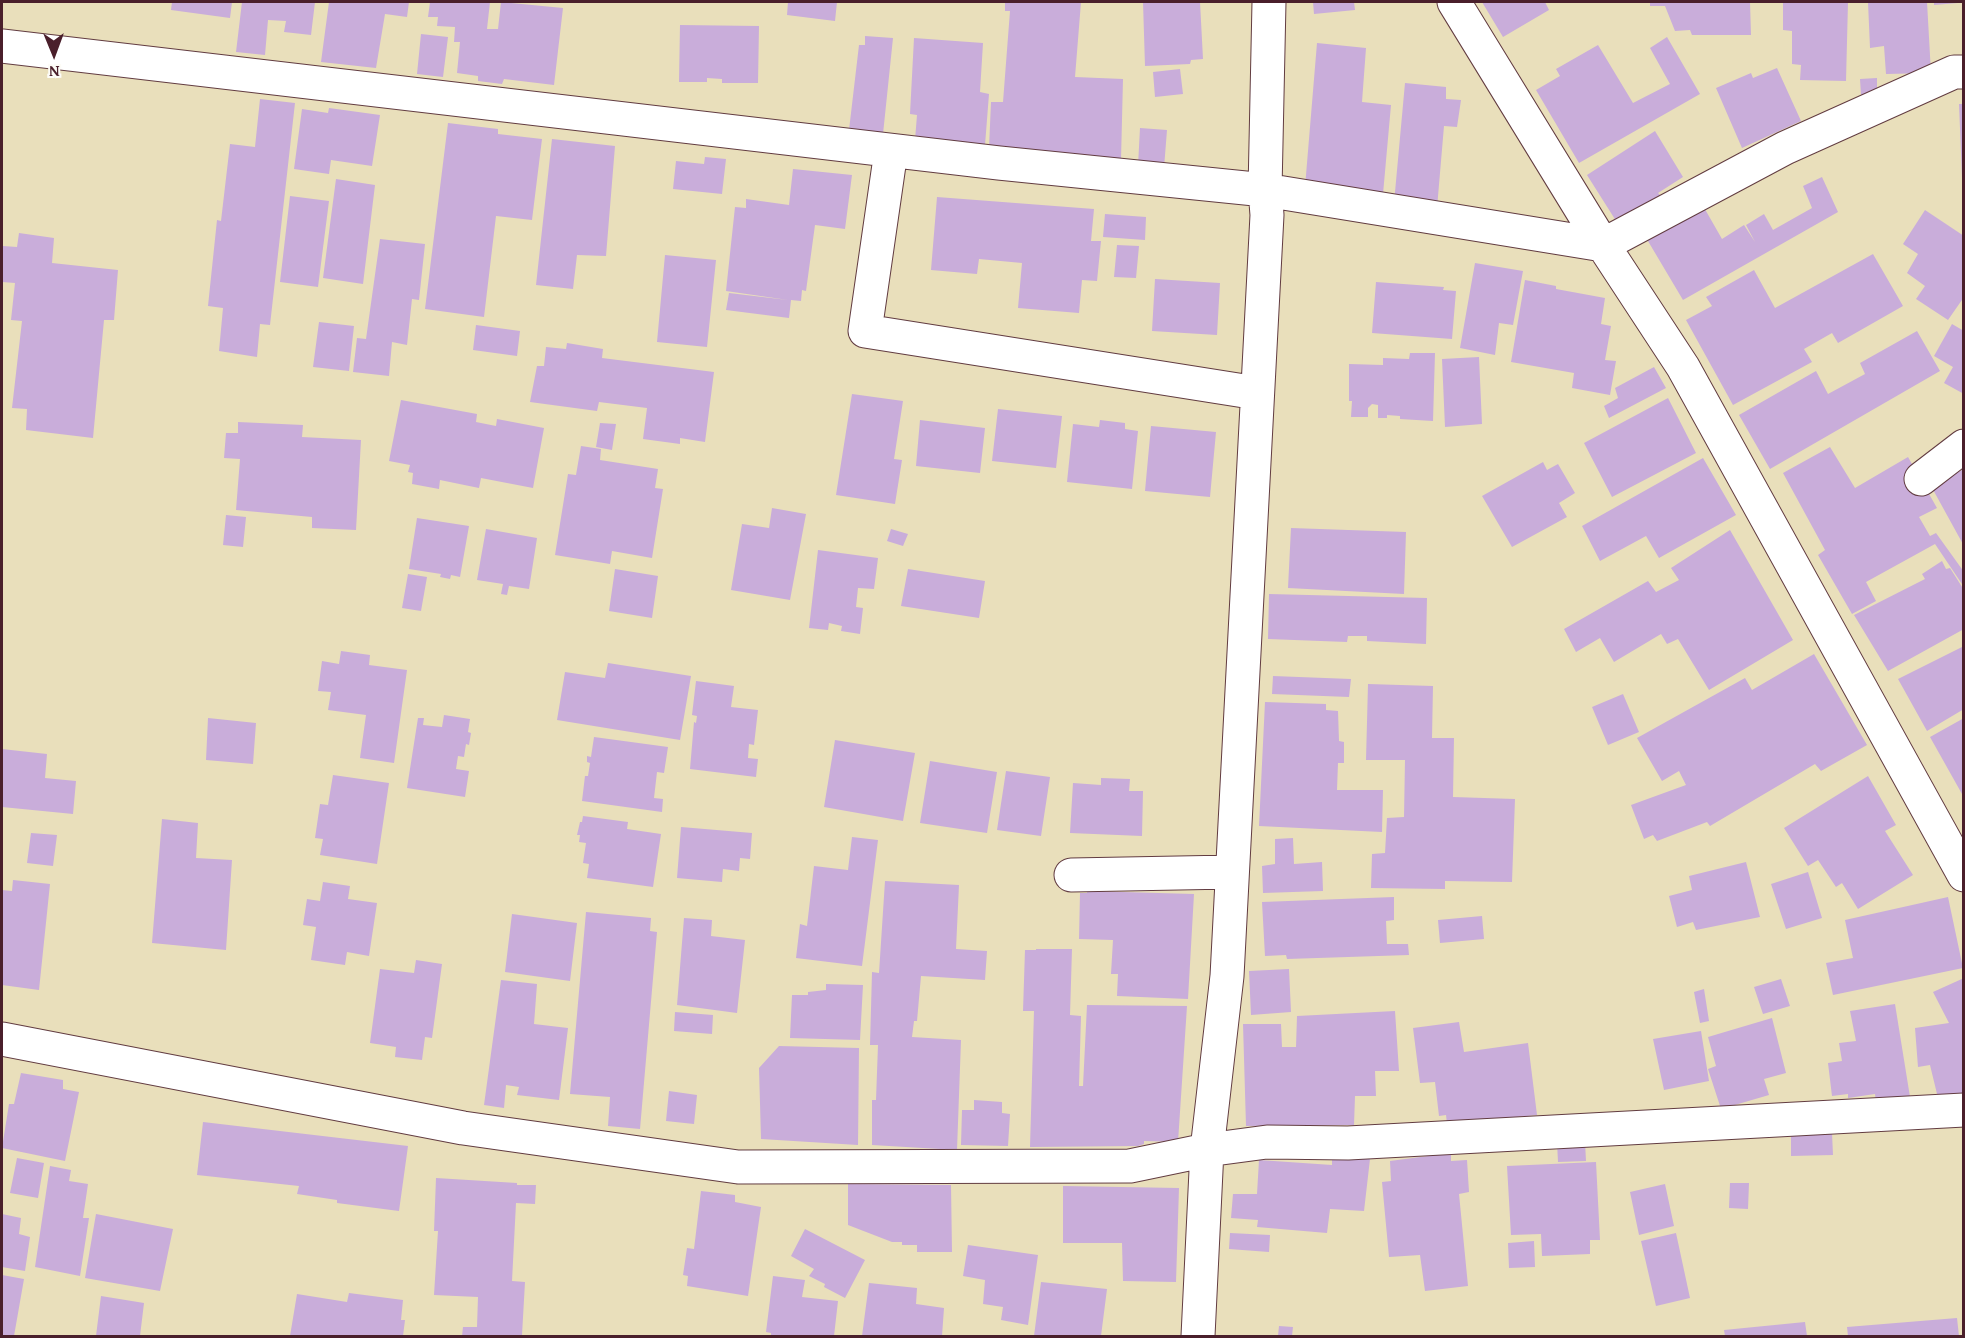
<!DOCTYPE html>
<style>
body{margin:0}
#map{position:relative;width:1965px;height:1338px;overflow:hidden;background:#e9dfbb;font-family:"Gentium Book Plus",serif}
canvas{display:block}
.frame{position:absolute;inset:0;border:3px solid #4a1f2b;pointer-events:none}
.north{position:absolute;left:24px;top:24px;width:60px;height:60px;-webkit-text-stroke:4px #fdfcf7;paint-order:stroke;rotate:179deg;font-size:16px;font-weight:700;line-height:24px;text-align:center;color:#4a1f2b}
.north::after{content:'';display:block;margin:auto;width:21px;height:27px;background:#4a1f2b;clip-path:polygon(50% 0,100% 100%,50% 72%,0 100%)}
</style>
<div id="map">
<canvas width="1965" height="1338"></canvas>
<div class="frame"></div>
<div class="north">N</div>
</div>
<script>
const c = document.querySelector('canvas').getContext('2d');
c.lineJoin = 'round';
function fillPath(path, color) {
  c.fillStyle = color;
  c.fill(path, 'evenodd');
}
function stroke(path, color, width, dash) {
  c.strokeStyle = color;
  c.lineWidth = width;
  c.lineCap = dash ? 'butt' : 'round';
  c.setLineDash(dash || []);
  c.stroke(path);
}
fillPath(new Path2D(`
 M172,2h60l-2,16 -59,-8z
 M242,2h73l-4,33 -27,-3 2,-11 -18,-1 -3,35 -29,-3z
 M329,2h80l-2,15 -22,-3 -9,54 -55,-6z
 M430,2h60l-3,27h11l3,-27 62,6 -9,77 -50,-6 -2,5 -24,-3v-5l-21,-3 3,-31h-6l1,-15 -18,-1 1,-9h-10z
 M788,2h49l-2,19 -48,-6z
 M1005,2h76l-6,75 48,2 -2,81 -132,-12 2,-46h12l7,-91h-5z
 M1143,2h57l3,57 -12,1 -1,4 -45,2z
 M1313,2h41l1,8 -41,4z
 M1482,2h63l4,8 -46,27z
 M1650,2h100l1,33h-59l-2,-5 -15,1 -10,-25h-15z
 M1783,2h65l-2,79 -46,-1 1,-15 -9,-1v-33l-9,-1z
 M1868,2h59l4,71 -45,1 -2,-28 -14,2z
 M1934,2h24v1l-24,2z
 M680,25l79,1 -1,57h-36v-4l-15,-1v4h-28z
 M421,34l27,3 -5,40 -26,-3z
 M865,36l28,2 -10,96 -34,-4 10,-85h6z
 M1667,37l33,57 -121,69 -43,-73 24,-14 -4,-7 42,-24 35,58 37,-19 -20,-36z
 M914,38l69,5 -3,49 9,2 -4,51 -70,-5 2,-25 -7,-1z
 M1317,43l49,5 -4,54 29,3 -8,89 -78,-7z
 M1777,68l24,53 -59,27 -26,-60 35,-15 2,5z
 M1180,69l3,25 -28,3 -2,-25z
 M1877,78v16l-16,1 -1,-16z
 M1405,83l41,4v12l15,1 -4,27 -13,-1 -7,82 -43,-5z
 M260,99l35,4 -25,222 -10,-1 -3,33 -38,-6 4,-43 -15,-2 9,-86 4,1 9,-77 25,3z
 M1959,104h5v74h-2z
 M329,108l51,7 -8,51 -41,-6 -2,14 -35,-5 8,-60 26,4z
 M448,123l50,6v5l44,5 -10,81 -36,-4 -12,101 -59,-8z
 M1140,128l27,2 -3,38 -26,-2z
 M1655,131l28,46 -25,16 4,4 -44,27 -31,-49z
 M552,139l63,7 -9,110 -29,-1 -4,34 -37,-4z
 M705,157l21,2 -4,35 -49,-5 3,-28 28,3z
 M793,169l59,6 -7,54 -30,-4 -9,66 -4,-1 -1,11 -10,-1 -2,18 -63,-8 3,-17 59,7 -62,-9 9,-84 11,1v-9l43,6z
 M1822,177l16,35 -155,88 -41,-69 56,-34 24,42 22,-14 11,17 -9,-17 18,-11 9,16 39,-22 -9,-22z
 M336,179l39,6 -12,99 -40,-6z
 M290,196l39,5 -11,86 -38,-5z
 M937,197l157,12 -3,32h10l-4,40 -15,-1 -3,33 -61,-5 4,-45 -43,-4 -2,15 -46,-4z
 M1925,210l39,26v61l-16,23 -32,-21 9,-13 -18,-13 11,-19 -15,-10z
 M1105,214l41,3 -1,23 -42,-3z
 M19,233l35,5 -2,25 66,7 -4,50h-10l-11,118 -67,-8 1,-21 -15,-1 10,-87 -11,-1 4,-37 -13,-1v-27l1,-9 14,1z
 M380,239l45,5 -6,56 -7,-1 -5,46 -15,-3 -3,34 -36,-4 4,-34 9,1z
 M1117,245l22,1 -3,32 -22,-1z
 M1873,254l30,52 -65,37 -6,-10 -28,16 8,13 -79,43 -47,-85 26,-14 -6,-9 48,-27 21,38z
 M665,255l51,5 -9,87 -50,-5z
 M1475,263l48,8 -10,54 -14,-2 -4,32 -35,-7z
 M1155,279l65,4 -3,52 -65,-4z
 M1525,280l31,6v3l49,9 -4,26 10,2 -6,34 11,1 -6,34 -38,-7 2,-15 -63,-11z
 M1376,282l68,5 -1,3 13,1 -4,48 -80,-6z
 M319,322l35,4 -5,45 -36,-4z
 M1952,324l12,7v63l-20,-11 9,-16 -19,-11z
 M476,325l44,6 -3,25 -44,-6z
 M1917,331l23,40 -170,98 -31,-54 77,-44 12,23 37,-20 -5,-11z
 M567,343l36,6 -1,9 112,14 -9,70 -25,-4v6l-37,-5 4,-31 -48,-6 -2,9 -67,-9 7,-36h7l2,-19 20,2z
 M1410,353h25l-2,68 -33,-2v-3l-13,-1v3h-9v-13l-6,-1 -4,4v9h-17l1,-16h-3v-37l34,1v-7l26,1z
 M1479,357l3,67 -37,3 -3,-68z
 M1654,367l12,21 -57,30 -5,-12 14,-8 -3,-10z
 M852,394l51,7 -9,58 8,1 -7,44 -59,-9z
 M1668,398l28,55 -84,44 -28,-54z
 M401,400l76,14 -1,8 20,4 1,-7 47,9 -11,60 -52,-10 -2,10 -39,-8 -1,9 -27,-5 1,-11 -5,-1 2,-7 -21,-4z
 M998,409l64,7 -6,52 -64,-7z
 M920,420l65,8 -5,45 -64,-7z
 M1100,420l25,3v6l13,2 -6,58 -65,-7 6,-58 26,3z
 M238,422l65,3 -1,12 59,3 -5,90 -44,-2v-11l-76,-7 4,-51 -16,-1 2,-25h12z
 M600,423l16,1 -4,26 -16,-3z
 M1151,426l65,6 -6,65 -65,-6z
 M581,446l20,3 -1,11 58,9 -3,19 8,1 -11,69 -40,-7 -2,13 -55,-9 13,-81 8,1z
 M1830,447l25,41 53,-31 29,51 -18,9 11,19 6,-3 28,39v15l-29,-43 -69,38 10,19 -24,13 -34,-59 7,-5 -42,-77z
 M1703,458l33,57 -77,43 -13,-22 -46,25 -18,-35z
 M1543,462l4,8 11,-6 17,29 -16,10 8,14 -55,30 -30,-51z
 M1964,469v77l-33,-60z
 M772,508l34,6 -16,86 -59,-10 11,-66 27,4z
 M226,515l20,2 -3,30 -20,-2z
 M417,518l52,8 -9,51 -9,-2 -1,4 -10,-2 1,-3 -32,-5z
 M1291,528l115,4 -2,62 -116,-6z
 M486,529l51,9 -8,51 -20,-3 -2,9 -6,-1 2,-10 -26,-4z
 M891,529l17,5 -5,12 -16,-5z
 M1730,530l63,110 -84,50 -31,-51 -11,5 -6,-10 -47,28 -14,-24 -24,14 -12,-23 84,-48 8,11 23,-12 -8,-12z
 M818,550l60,8 -4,31 -16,-1 -2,19 7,1 -3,26 -19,-3 1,-5 -13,-3 -1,7 -19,-2z
 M1942,561l4,8 4,-1 14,22v39l-76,42 -34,-56 71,-36 -3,-5z
 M615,569l43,7 -6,42 -43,-7z
 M908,569l77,12 -6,37 -78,-12z
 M408,574l19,3 -6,34 -19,-3z
 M1269,594l158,4 -1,46 -59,-3v-5h-19l-1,6 -79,-3z
 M1964,646v63l-37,22 -29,-52z
 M341,651l29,4 -1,10 38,5 -13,93 -34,-5 6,-43 -38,-5 3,-18 -13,-1 4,-30 17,3z
 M1814,654l53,91 -46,26 -6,-7 -105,62 -3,-4 -50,19 -4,-6 -9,4 -13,-34 55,-20 -7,-14 -17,10 -25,-43 108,-60 7,12z
 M608,663l83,13 -11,64 -123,-20 8,-48 40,6z
 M1273,676l78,3 -2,18 -77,-3z
 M696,681l38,5 -3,21 27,3 -4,35 -5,-1 -1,14 10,1 -2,18 -66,-8 4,-47 2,1 1,-7 -5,-1z
 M1368,684l65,2 -1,52h22l-1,59 62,2 -3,83 -67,-1v8l-74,-1 1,-34 13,-1 2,-35 17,-1 1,-57h-39z
 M1623,694l16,38 -31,13 -16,-38z
 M1265,702l61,2v6l12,1 1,30 5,1v21h-6l-1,27h46l-1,42 -123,-6z
 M444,715l26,4 -2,13 3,1 -2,12 -3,-1 -2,13 -6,-1 -2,13 13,2 -4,26 -58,-9 11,-70h6l-1,7 19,2z
 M208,718l48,5 -3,41 -47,-4z
 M1964,718v75l-2,1 -32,-57z
 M594,737l74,10 -4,26 -7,-1 -3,26 9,1 -1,13 -80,-11 3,-25h3l2,-13 -3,-1v-6l4,1z
 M835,740l80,13 -12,68 -79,-14z
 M2,749l45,5 -2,24 31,3 -3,33 -71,-7z
 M930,761l67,11 -10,61 -67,-10z
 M1006,771l44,6 -9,59 -44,-6z
 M333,775l56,8 -12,81 -57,-9 3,-16 -8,-1 5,-34 8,1z
 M1868,776l28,49 -11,6 28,44 -55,34 -16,-26 -6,4 -18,-27 -10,6 -24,-38z
 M1101,778l29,1 -1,12h14l-1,45 -72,-3 3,-50 28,2z
 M583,816l45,6 -1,7 34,5 -8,53 -66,-9 2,-14 -6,-1 3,-20 -7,-1 1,-7h-3l3,-13h2z
 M162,819l36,4 -2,35 36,2 -6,90 -74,-7z
 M681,827l71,6 -2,26 -10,-1 -1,13 -16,-2 -1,13 -45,-4z
 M31,833l26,2 -4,31 -26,-3z
 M852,837l26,3 -16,126 -66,-8 4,-34 7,2 7,-60 34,4z
 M1293,838l1,26 28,-2 1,29 -60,2 -1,-27 13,-2v-25z
 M1746,862l14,55 -64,13 -3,-8 -16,5 -8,-31 23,-6 -3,-14z
 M1808,872l14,46 -36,11 -15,-45z
 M13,880l37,4 -11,106 -37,-5v-95l10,1z
 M885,881l74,4 -3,64 31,2 -2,29 -64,-4 -4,45h-3l-2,16 49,3 -4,110 -85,-5v-45h4l2,-55h-8l2,-73 7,1z
 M323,882l27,4 -2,13 29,4 -8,53 -22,-4 -2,13 -34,-5 5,-33 -13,-2 4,-26 13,2z
 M1087,891l107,3 -6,105 -71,-3 1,-22h-7l2,-34 -34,-1 1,-46h7z
 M1394,897v23l-8,1 1,23h21l1,11 -122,4 -1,-4 -21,1 -3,-54z
 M1948,897l15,71 -130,27 -7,-32 27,-5 -8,-38z
 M586,912l65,6 -1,13 7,1 -17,197 -32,-3 2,-29 -40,-3z
 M512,914l65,9 -7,58 -65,-9z
 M1482,916l2,23 -44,4 -2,-23z
 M684,918l28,2 -1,16 34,4 -8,73 -60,-8z
 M1036,949h36l-2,66 11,1 -2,70h4l4,-81 100,1 -9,136 -34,-1v3l-6,2 -108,1 4,-136h-11l2,-61h11z
 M416,960l26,4 -10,74 -7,-1 -3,23 -27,-3 1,-10 -26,-4 10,-74 34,4z
 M1289,969l2,43 -40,3 -2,-44z
 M1964,978v117l-26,3 -8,-33 -12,2 -3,-39 34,-5 -16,-31z
 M1781,979l9,27 -27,8 -9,-27z
 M501,980l36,4 -3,40 34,4 -9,72 -42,-5 2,-8 -13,-2 -2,23 -20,-3z
 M826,984l37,1 -3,55 -70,-2 2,-43h16v-3l18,-2z
 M1704,989l5,32 -9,2 -6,-31z
 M1895,1004l15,93 -34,6 -1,-9 -27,4v-4l-16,2 -4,-33 14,-2 -3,-18 17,-2 -6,-30z
 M1395,1011l4,60h-24l1,25h-21l-1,29 -108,1 -3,-102h38l1,23h14l1,-31z
 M675,1012l38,3 -1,19 -38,-3z
 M1772,1018l14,55 -22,6 5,16 -48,14 -13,-40 8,-3 -8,-29z
 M1459,1022l5,30 64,-9 9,72 -90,9 -1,-9 -7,1 -4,-34 -15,1 -7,-55z
 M1701,1031l8,50 -45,9 -11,-51z
 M779,1046l80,2 -1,97 -97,-6 -2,-71z
 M21,1073l42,7v9l16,3 -14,69 -63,-13 7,-44h5z
 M669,1091l28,4 -3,29 -28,-3z
 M974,1100l28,2v11l8,1 -2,32 -47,-1 1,-35h12z
 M203,1122l205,24 -9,65 -62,-8v-3l-40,-6 2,-8 -102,-11z
 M1791,1133h41l1,22 -42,1z
 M1557,1142h28l1,19 -28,1z
 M1451,1153v8l16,-1 2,32 -10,2 9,92 -43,5 -5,-36 -31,2 -7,-75 9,-1 -1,-20z
 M1332,1156l38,3 -6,52 -34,-2 -3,24 -70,-6 1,-7 -27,-2 2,-24h24l2,-34 73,5z
 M17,1158l27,5 -6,35 -28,-5z
 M1596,1162l4,78h-10v14l-48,2 -1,-22 -30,1 -4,-69z
 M50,1166l21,4 -2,11 19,3 -5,34h6l-9,58 -45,-9z
 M436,1178l81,5v2h19l-1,19 -19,-1 -4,78 13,1 -3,53 -60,1 1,-9h14l1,-30 -44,-2 4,-64h-4z
 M1730,1183h19l-1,26 -19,-1z
 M848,1184l103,1 1,67h-35v-7h-15v-3h-10l-44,-17z
 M1665,1184l9,42 -35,9 -9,-43z
 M1063,1186l116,2 -3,94 -53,-1 -1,-38h-59z
 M701,1191l34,4v7l26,5 -13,89 -61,-10 1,-10 -5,-1 4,-27 7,1z
 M2,1214l19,4 -2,16 11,3 -5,34 -23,-4z
 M96,1214l77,15 -13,62 -75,-13z
 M805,1229l60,31 -20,38 -21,-11 1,-3 -16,-8 5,-7 -23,-13z
 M1230,1233l40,2 -1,17 -40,-3z
 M1676,1233l14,65 -34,8 -15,-65z
 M1534,1241l1,26 -26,1 -1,-25z
 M968,1245l70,10 -10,70 -27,-5 2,-13 -20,-3 2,-24 -22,-4z
 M2,1275l22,4 -10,57h-12z
 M773,1276l32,4 -3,17 36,4 -4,35h-63v-3l-5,-1z
 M1041,1282l66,7 -6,47h-67z
 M869,1283l48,5 -1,16 28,4 -2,28h-80z
 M349,1293l54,7 -2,20h4l-2,16h-113l7,-42 50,8z
 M101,1296l43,7 -4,33h-44z
 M1957,1318l2,18h-111l-1,-9z
 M1805,1322l2,14h-82l-1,-6z
 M1279,1326l14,1 -1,9h-14z`), '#c9adda');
const minor = new Path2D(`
 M1454,2l149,243 80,122 281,508
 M2,46l997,117 266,27 338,55 182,-97 169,-76h10
 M891,151l-26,180 392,62
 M1921,479l43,-33
 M1071,875l161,-3
 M2,1039l461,89 275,39 392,-1 77,-16 60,-8 81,1 616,-33
 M1198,1336l9,-186 20,-174 40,-761 -2,-25 4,-188`);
stroke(minor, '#623c41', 35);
stroke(minor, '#fff', 33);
</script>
